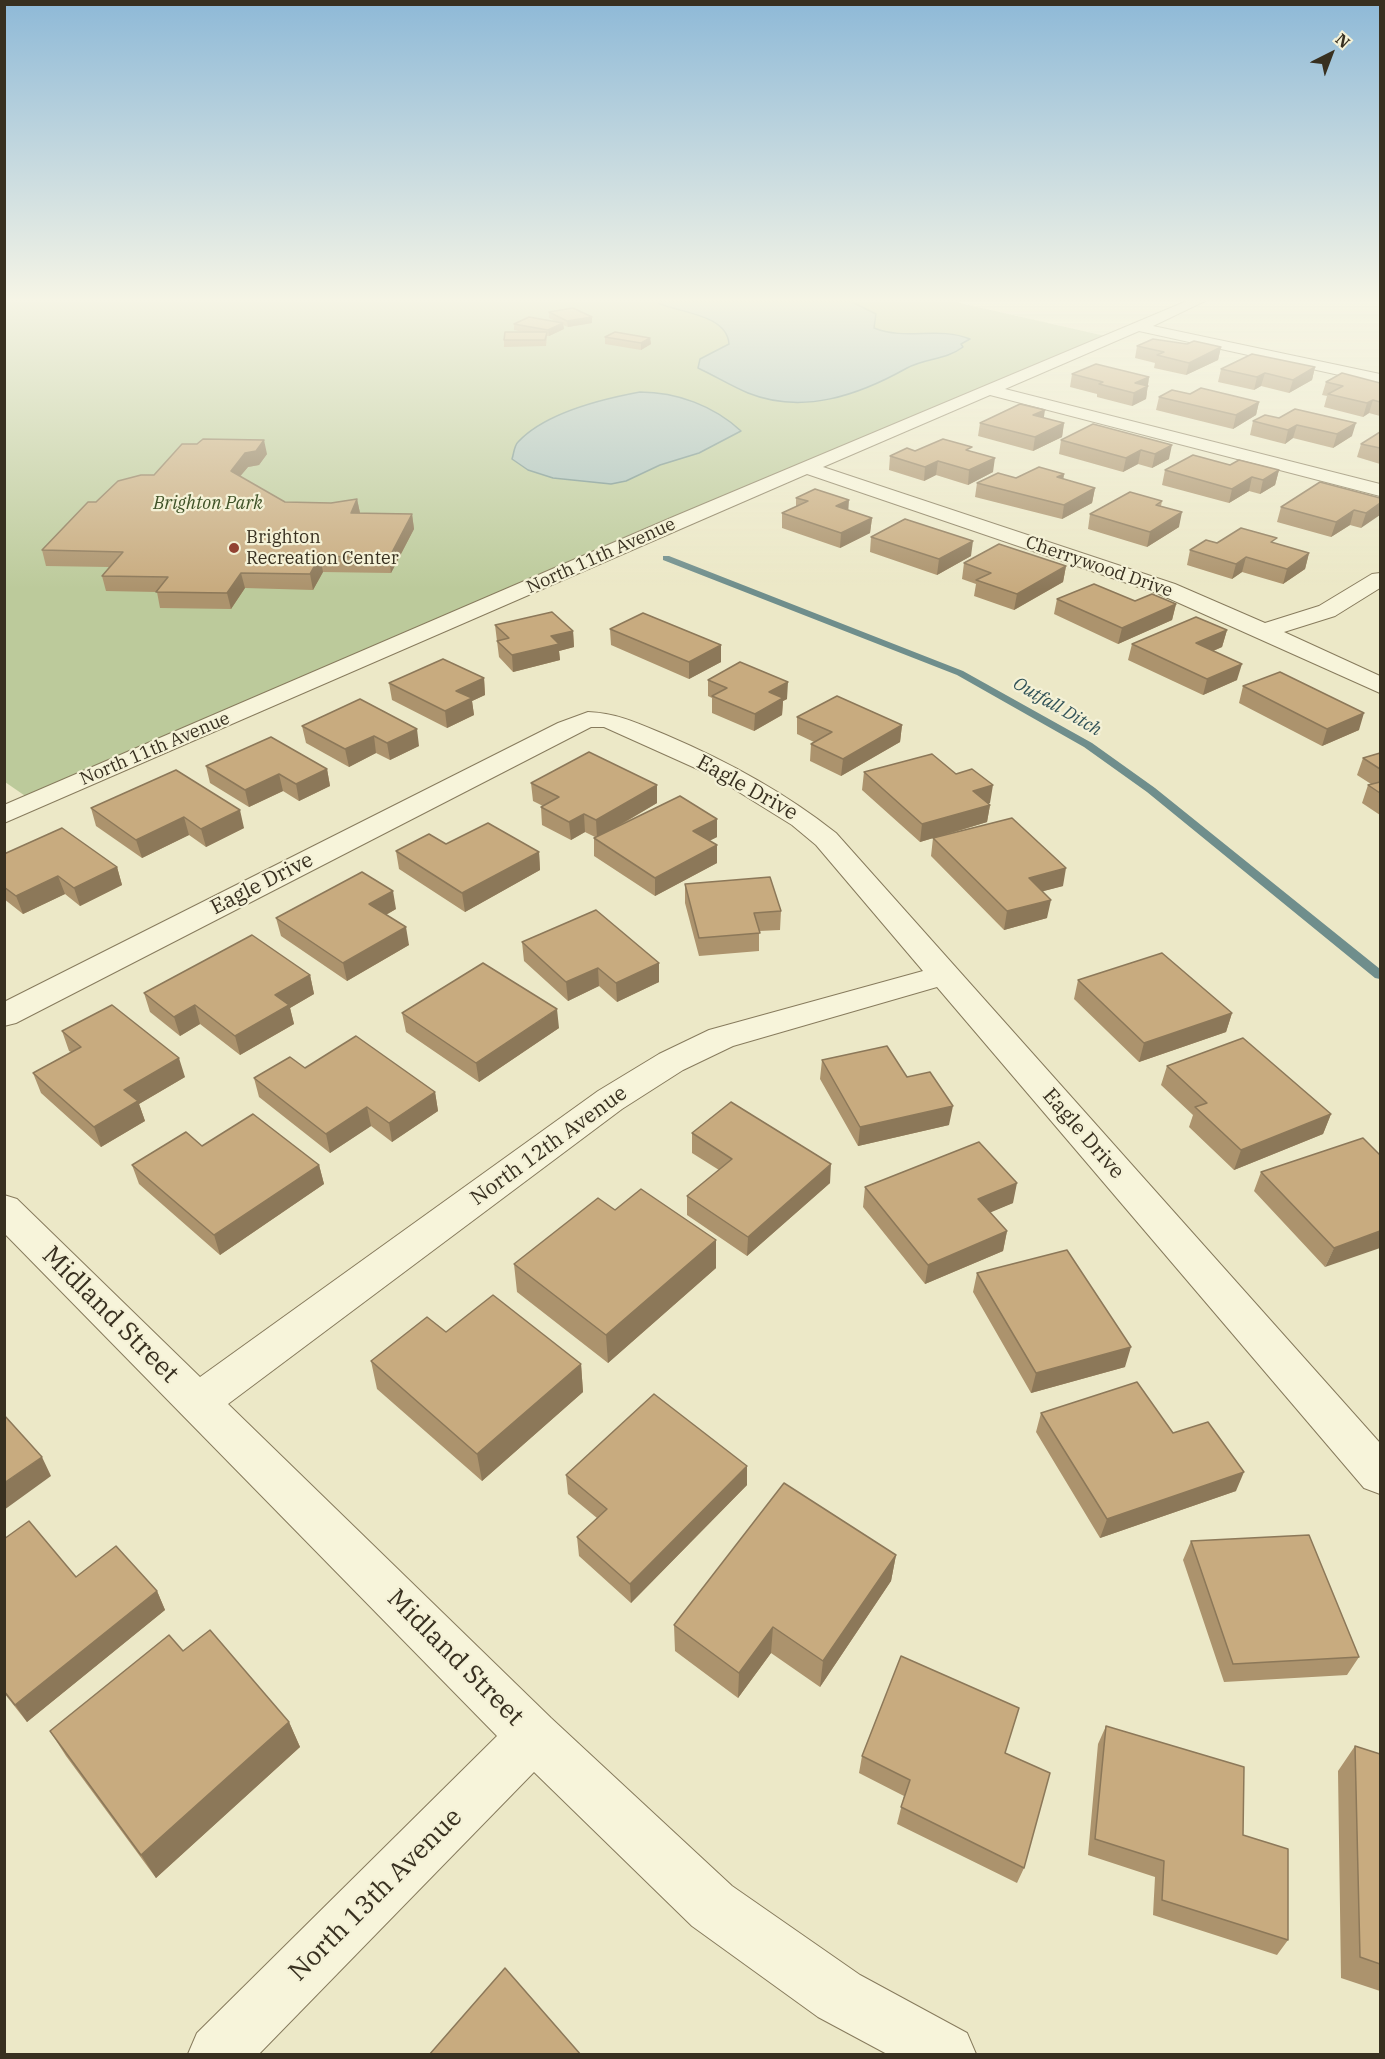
<!DOCTYPE html>
<style>
body{margin:0}
#map{position:relative;width:1385px;height:2059px;overflow:hidden;background:#ece8c7;font-family:"IBM Plex Serif",serif}
canvas{display:block}
.frame{position:absolute;inset:0;border:6px solid #383020;pointer-events:none}
.north{position:absolute;left:1301px;top:24px;width:60px;height:60px;-webkit-text-stroke:4px #f4f1d6;paint-order:stroke;rotate:42deg;font-size:16px;font-weight:700;line-height:24px;text-align:center;color:#383020}
.north::after{content:'';display:block;margin:auto;width:21px;height:27px;background:#383020;clip-path:polygon(50% 0,100% 100%,50% 72%,0 100%)}
</style>
<div id="map">
<canvas width="1385" height="2059"></canvas>
<div class="frame"></div>
<div class="north">N</div>
</div>
<script>
const c = document.querySelector('canvas').getContext('2d');
c.lineJoin = 'round';
function fillPath(path, color) {
  c.fillStyle = color;
  c.fill(path, 'evenodd');
}
function stroke(path, color, width, dash) {
  c.strokeStyle = color;
  c.lineWidth = width;
  c.lineCap = dash ? 'butt' : 'round';
  c.setLineDash(dash || []);
  c.stroke(path);
}
function label(font, color, halo, rows, align = 'center') {
  c.font = font + ' "IBM Plex Serif",serif';
  c.lineWidth = 4.5;
  c.setLineDash([]);
  c.textBaseline = 'middle';
  c.strokeStyle = halo;
  c.fillStyle = color;
  for (const [text, x, y, turn = 0] of rows) {
    c.save();
    c.translate(x, y);
    c.rotate((+turn || 0) * Math.PI / 180);
    c.textAlign = isNaN(turn) ? turn : align;
    if (halo) c.strokeText(text, 0, 0);
    c.fillText(text, 0, 0);
    c.restore();
  }
}
fillPath(new Path2D(`
 M5,301h946l163,37 -1080,464 -29,-20z`), '#bcca9b');
const water = new Path2D(`
 M659,301h191l26,13 -2,14c32,13 64,-2 96,11l-9,5 2,3c-17,13 -38,11 -56,21 -48,27 -104,47 -159,25 -17,-7 -33,-17 -50,-25l2,-9 29,-15c-2,-30 -50,-31 -71,-41z
 M640,392c37,0 74,14 101,39l-42,22 -39,12 -34,16 -15,3 -58,-6 -25,-8 -16,-11c2,-6 2,-13 6,-17 27,-29 84,-43 122,-50z`);
fillPath(water, '#a8c0bd');
stroke(water, '#6f8e8c', 1.5);
fillPath(new Path2D(`
 M663,556h6l294,115 129,72 63,45 225,181v10l-5,-1 -228,-186 -63,-45 -127,-72 -294,-115z`), '#6f8e8c');
const minor = new Path2D(`
 M1187,301h18l-52,25 227,48v10l-241,-53 -134,58 375,95v12l-390,-101 -167,72 352,117 90,39 54,-17 53,-32 8,-1v15l-45,28 -51,16 96,44v17l-221,-99 -352,-120 -803,349v-18l669,-288z
 M588,712c29,1 52,12 78,23 61,26 118,57 170,98l544,610v51l-16,-6 -427,-501 -204,59 -50,24 -61,39 -394,295 323,314 181,168 128,89 107,58 9,21h-89l-69,-37 -126,-91 -158,-154 -275,282h-71l9,-21 300,-297 -493,-503v-38l13,4 183,178 398,-286 61,-37 50,-24 214,-59 -107,-126 -24,-20 -79,-49 -109,-49h-13l-575,296 -12,3v-24l554,-279z`);
stroke(minor, '#877b5d', 2);
fillPath(minor, '#f7f4da');
fillPath(new Path2D(`
 M549,312l43,5v6l-24,4 -5,-2 1,4 -15,7h-2l-1,10 -42,1v-7l19,-8 -9,-2v-6l43,-2 -8,-4z
 M605,337l45,1 1,6 -10,6 -36,-6z
 M1187,344l34,3 -3,13 -32,15 -32,-7 1,-5 -20,-5 2,-12z
 M1315,367l-3,13 -23,13 -28,-7 -7,4 -36,-8 3,-13z
 M1072,374l77,3 -3,22 -14,7 -35,-9v-3l-27,-7z
 M1326,382l54,1v33l-11,-3 -6,4 -39,-10 3,-11 -5,-1z
 M1159,397l100,5 -3,13 -23,14 -77,-19z
 M1044,418l20,5 -2,14 -29,14 -55,-15 2,-13z
 M1279,418l73,18 -19,12 -40,-10 -8,6 -35,-9 3,-14z
 M1093,424l76,35 -17,9 -14,-4 -15,8 -64,-18 2,-14z
 M1380,432v32l-23,-7 4,-13z
 M972,452l21,20 -25,13 -32,-10 -12,6 -35,-11 1,-14z
 M267,454l-8,11 -11,2 -8,9 45,26 46,1 26,-4 3,14 52,1 2,15 -23,44 -68,-1 -10,18 -68,-2 -14,21 -71,-1 -3,-16 -51,-1 -4,-15 7,-9 -63,-1 -4,-16 54,-48 58,-27z
 M1230,465l49,5 -4,15 -15,9 -11,-3 -20,12 -67,-18 3,-15z
 M1064,474l-1,5 32,9 -3,15 -30,16 -87,-22 2,-14z
 M796,498l52,12 24,8 -2,15 -30,15 -58,-20v-15l14,-6z
 M1380,498l-19,30 -11,-3 -19,12 -54,-15 4,-15z
 M1162,501l-1,5 18,21 -32,20 -59,-18 2,-15z
 M871,537l100,19 -34,19 -67,-23z
 M1217,543l59,1 33,9 -4,16 -22,15 -41,-12 -10,7 -45,-14 3,-15z
 M964,563l102,3 -3,16 -49,28 -40,-14 2,-12 -14,-5z
 M1057,599l78,2 41,3 -4,16 -54,24 -64,-30z
 M495,625l78,6 1,16 -15,4 1,9 -47,12 -14,-15z
 M610,629l111,16v17l-32,17 -78,-34z
 M1227,630l-5,17 -9,4 24,29 -34,15 -75,-35 4,-16z
 M484,678l1,17 -13,6 2,14 -27,13 -55,-28 -3,-17z
 M708,680l79,19 -4,2 -1,14 -28,16 -42,-18v-15l-4,-2z
 M1243,686l116,44 -37,16 -83,-43z
 M360,699l59,47 -29,14 -14,-7 -27,14 -43,-24 -4,-17z
 M797,717l105,8 -2,17 -59,34 -31,-15 1,-17 3,-2 -17,-8z
 M1380,753v62l-18,-12 6,-18 3,-1 -14,-9 6,-17z
 M206,766l121,3 3,17 -31,15 -16,-10 -34,16 -39,-24z
 M176,770l68,58 -38,19 -17,-12 -47,23 -46,-32 -5,-18z
 M864,772l126,31h-2l2,2 -3,17 -51,16 127,48 -20,5 4,27 -43,12 -73,-74 2,-18 -13,4 -58,-52z
 M531,783l126,20 -43,26 103,8 -8,4 8,4v18l-62,33 -61,-40v-18l1,-1 -10,-5 -14,8 -29,-15 -1,-18 2,-1 -10,-5z
 M446,844l93,8 1,18 -75,42 -66,-43 -3,-18z
 M4,854l113,13 5,18 -42,21 -15,-12 -42,20 -19,-15z
 M685,884l96,27 -1,19 -21,1v20l-60,5 -14,-53z
 M396,909l-10,6 23,30 -62,36 -66,-45 -5,-18z
 M522,942l137,40 -42,20 -18,-16 -31,15 -44,-40z
 M310,975l4,19 -24,14 4,16 -54,31 -40,-31 -20,12 -30,-24 -6,-19z
 M1078,980l154,33 -6,19 -87,30 -65,-63z
 M402,1013l157,15 -80,54 -73,-50z
 M62,1031l123,46 -46,27 6,17 -44,26 -60,-54 -8,-20 38,-21 -2,-1z
 M822,1060l127,65 -91,21 -38,-67z
 M1167,1066l164,48 -8,20 -89,36 -45,-43 4,-12 -32,-30z
 M305,1068l130,24 3,19 -46,31 -21,-16 -41,27 -71,-56 -5,-19z
 M692,1133l138,50 -83,73 -60,-41v-19l32,-26 -27,-17z
 M202,1146l117,19 5,19 -104,71 -81,-71 -7,-19z
 M1380,1155l-55,112 -71,-76 7,-19z
 M865,1187l148,16 -23,9 17,19 -4,20 -78,33 -62,-77z
 M615,1210l101,30v28l-108,95 -91,-71 -3,-28z
 M977,1273l148,94 -94,26 -58,-101z
 M446,1332l135,32 2,28 -101,89 -105,-92 -6,-28z
 M1041,1413l132,20 63,58 -136,47 -64,-106z
 M566,1475l181,10 -116,118 -52,-47 -2,-19 20,-19 -29,-24z
 M4,1539l72,38 81,14 8,19 -138,112 -23,-29z
 M1191,1541l168,116 -12,18 -123,7 -41,-122z
 M896,1555l-5,26 -71,106 -49,-34 -33,45 -63,-47 -1,-26z
 M183,1651l106,71 11,25 -144,131 -90,-122 -16,-25z
 M1106,1726l182,214 -11,15 -124,-40 2,-38 -67,-22 10,-111z
 M1355,1746l25,8v237l-39,-13 -3,-207z
 M1005,1753l19,115 -7,15 -120,-59 7,-28 -45,-23 3,-17z`), '#ac936d');
fillPath(new Path2D(`
 M592,317v6l-24,4 -1,-6z
 M563,323l1,6 -15,7 -1,-6z
 M650,338l1,6 -10,6v-7z
 M1221,347l-3,13 -32,15 3,-12z
 M1315,367l-3,13 -23,13 4,-13z
 M1265,373l-4,13 -7,4 3,-13z
 M1149,377l-3,22 -14,7 3,-23z
 M1373,400l-4,13 -6,4 4,-14z
 M1259,402l-3,13 -23,14 3,-14z
 M1045,410l-2,13 -10,-8z
 M1064,423l-2,14 -29,14 2,-14z
 M1356,423l-4,13 -19,12 4,-14z
 M1297,425l-4,13 -8,6 3,-14z
 M264,440l3,14 -8,11 -11,2 -15,18 -2,-14 14,-18z
 M1172,445l-3,14 -17,9 3,-14z
 M1141,450l-3,14 -15,8 3,-14z
 M995,458l-2,14 -25,13 1,-15z
 M938,461l-2,14 -12,6 1,-14z
 M1279,470l-4,15 -15,9 3,-14z
 M1064,474l-2,14 -5,-11z
 M1252,477l-3,14 -20,12 3,-14z
 M1095,488l-3,15 -30,16 2,-14z
 M357,499l3,14h-9z
 M849,500l-1,15 -12,-9z
 M1380,503v12l-19,13 5,-15z
 M1354,510l-4,15 -19,12 5,-15z
 M1182,512l-3,15 -32,20 3,-15z
 M412,514l2,15 -23,44 -2,-15z
 M872,518l-2,15 -30,15 1,-15z
 M973,541l-2,15 -34,19 2,-16z
 M1309,553l-4,16 -22,15 4,-15z
 M320,556l3,16 -10,18 -3,-16z
 M1246,557l-4,15 -10,7 4,-15z
 M1066,566l-3,16 -49,28 3,-16z
 M241,573l4,15 -14,21 -4,-16z
 M1176,604l-4,16 -54,24 4,-16z
 M1227,630l-5,17 -30,13 4,-17z
 M573,631l1,16 -15,4 1,9 -47,12 -1,-17 39,-19z
 M721,645v17l-32,17v-17z
 M1242,664l-5,16 -34,15 4,-16z
 M484,678l1,17 -13,6 2,14 -27,13 -2,-17 11,-20z
 M788,682l-1,17 -4,2 -1,14 -28,16 1,-17 14,-22z
 M1364,713l-5,17 -37,16 5,-17z
 M902,725l-2,17 -59,34 2,-17z
 M417,729l2,17 -29,14 -3,-17z
 M374,736l2,17 -27,14 -4,-18z
 M327,769l3,17 -31,15 -3,-17z
 M279,774l4,17 -34,16 -4,-17z
 M657,785v18l-60,35 -1,-18z
 M993,785l-3,18 -19,5 2,-17z
 M990,805l-3,17 -67,20 2,-18z
 M240,810l4,18 -38,19 -5,-18z
 M584,814l1,18 -14,8 -2,-18z
 M184,817l5,18 -47,23 -6,-18z
 M717,819v18l-24,12v-18z
 M717,845v18l-62,33v-18z
 M539,852l1,18 -75,42 -3,-19z
 M117,867l5,18 -42,21 -6,-18z
 M1066,868l-3,18 -38,10 4,-18z
 M58,876l7,18 -42,20 -7,-18z
 M393,891l3,18 -23,13 -4,-18z
 M1051,900l-4,18 -43,12 3,-19z
 M406,927l3,18 -62,36 -4,-18z
 M659,963v19l-42,20 -1,-19z
 M598,968l1,18 -31,15 -2,-19z
 M310,975l4,19 -24,14 4,16 -54,31 -5,-19 40,-41z
 M195,1005l5,19 -20,12 -6,-19z
 M557,1009l2,19 -80,54 -3,-19z
 M1232,1013l-6,19 -87,30 5,-19z
 M179,1058l6,19 -46,27 6,17 -44,26 -7,-20 30,-37z
 M435,1092l3,19 -46,31 -3,-19z
 M953,1106l-4,19 -91,21 2,-19z
 M367,1107l4,19 -41,27 -4,-19z
 M1331,1114l-8,20 -89,36 7,-20z
 M831,1164l-1,19 -83,73 1,-19z
 M319,1165l5,19 -104,71 -6,-20z
 M1017,1183l-4,20 -38,16 3,-20z
 M1007,1231l-4,20 -78,33 3,-19z
 M1380,1231v17l-55,19 9,-19z
 M716,1240v28l-108,95 -2,-28z
 M1131,1347l-6,20 -94,26 5,-20z
 M581,1364l2,28 -101,89 -5,-27z
 M42,1457l9,19 -47,34v-27z
 M747,1466v19l-116,118 -1,-19z
 M1244,1472l-8,19 -136,47 7,-19z
 M896,1555l-5,26 -71,106 3,-26z
 M157,1591l8,19 -138,112 -12,-17z
 M773,1627l-2,26 -33,45 1,-25z
 M289,1722l11,25 -144,131 -15,-23z`), '#8c7859');
const building = new Path2D(`
 M573,308l19,9 -25,4 -18,-9z
 M529,317l34,6 -15,7 -34,-6z
 M505,332h42l-2,8h-41z
 M615,332l35,6 -9,5 -36,-6z
 M1153,339l34,5 7,-3 27,6 -32,16 -32,-8 7,-3 -27,-6z
 M1252,354l63,13 -22,13 -28,-7 -8,4 -36,-8z
 M1096,364l53,13 -14,6 13,3 -14,7 -35,-9 4,-2 -31,-8z
 M1342,373l38,10v19l-7,-2 -6,3 -39,-9 15,-8 -17,-4z
 M1201,388l58,14 -23,13 -77,-18 13,-7 18,4z
 M1020,404l25,6 -12,5 31,8 -29,14 -55,-14z
 M1295,409l61,14 -19,11 -40,-9 -9,5 -35,-9 12,-6 14,3z
 M1093,424l79,21 -17,9 -14,-4 -15,8 -65,-18z
 M1380,432v16l-19,-4z
 M203,439l61,1 -8,11 -11,2 -14,18 54,31 46,1 26,-4 -6,14 61,1 -23,44 -69,-2 -10,18 -69,-1 -14,20 -71,-1 12,-15 -66,-1 21,-24 -81,-2 46,-48h8l22,-21 23,-6h13l28,-31h15z
 M943,439l29,8 -6,3 29,8 -26,12 -31,-9 -13,6 -35,-11 17,-8 8,3z
 M1193,455l37,10 9,-5 40,10 -16,10 -11,-3 -20,12 -67,-19z
 M1039,467l25,7 -7,3 38,11 -31,17 -87,-22 21,-10 18,5z
 M1320,482l60,16v5l-14,10 -12,-3 -18,12 -55,-15z
 M815,489l34,11 -13,6 36,12 -31,15 -59,-20 26,-12 -12,-3z
 M1130,492l32,9 -6,4 26,7 -32,20 -60,-18z
 M905,519l68,22 -34,18 -68,-22z
 M1241,528l36,10 -6,4 38,11 -22,16 -41,-12 -10,7 -46,-14 16,-10 11,3z
 M999,544l67,22 -49,28 -41,-14 15,-7 -27,-10z
 M1094,584l41,17 17,-7 24,10 -54,24 -65,-29z
 M552,612l21,19 -22,5 8,8 -47,11 -15,-14 12,-3 -14,-13z
 M643,613l78,32 -32,17 -79,-33z
 M1196,617l31,13 -31,13 46,21 -35,15 -75,-35z
 M443,659l41,19 -28,13 16,7 -27,13 -56,-28z
 M740,662l48,20 -19,10 14,6 -28,16 -43,-18 15,-8 -19,-8z
 M1280,672l84,41 -37,16 -84,-43z
 M837,696l65,29 -59,34 -32,-15 21,-12 -35,-15z
 M360,699l57,30 -30,14 -13,-7 -29,13 -43,-23z
 M271,737l56,32 -31,15 -17,-10 -34,16 -39,-24z
 M589,752l68,33 -61,35 -12,-6 -15,8 -28,-15 18,-10 -28,-14z
 M1380,753v16l-17,-11z
 M932,754l24,20 16,-5 21,16 -20,6 17,14 -68,19 -58,-52z
 M176,770l64,40 -39,19 -17,-12 -48,23 -45,-32z
 M1380,782v11l-12,-8z
 M680,796l37,23 -24,12 24,14 -62,33 -61,-40z
 M1012,818l54,50 -37,10 22,22 -44,11 -74,-73z
 M488,823l51,29 -77,41 -66,-42 33,-17 17,10z
 M62,828l55,39 -43,21 -16,-12 -42,20 -12,-9v-33z
 M362,872l31,19 -24,13 37,23 -63,36 -67,-45z
 M770,877l11,34 -27,2 6,20 -61,5 -14,-54z
 M596,910l63,53 -43,20 -18,-15 -32,14 -44,-40z
 M252,935l58,40 -35,20 14,10 -54,31 -40,-31 -21,12 -30,-24z
 M1162,953l70,60 -88,30 -66,-63z
 M483,963l74,46 -81,54 -74,-50z
 M112,1005l67,53 -55,32 14,11 -44,26 -61,-54 48,-26 -19,-16z
 M356,1036l79,56 -46,31 -22,-16 -41,27 -72,-56 36,-21 15,11z
 M1243,1038l88,76 -90,36 -46,-43 12,-4 -40,-37z
 M887,1046l20,31 23,-5 23,34 -93,21 -38,-67z
 M731,1102l100,62 -83,73 -61,-41 45,-37 -40,-26z
 M253,1114l66,51 -105,70 -82,-70 54,-33 16,14z
 M1363,1138l17,17v76l-46,17 -73,-76z
 M979,1142l38,41 -39,16 29,32 -79,34 -63,-78z
 M641,1189l75,51 -110,95 -92,-71 84,-66 17,12z
 M1067,1250l64,97 -95,26 -59,-100z
 M493,1295l88,69 -104,90 -106,-93 56,-44 19,15z
 M1137,1382l36,51 35,-11 36,50 -137,47 -66,-106z
 M654,1394l93,72 -117,118 -53,-47 30,-28 -41,-34z
 M4,1415l38,42 -38,26z
 M784,1483l112,72 -73,106 -50,-34 -34,46 -65,-48z
 M29,1521l47,56 40,-31 41,45 -142,114 -11,-14v-152z
 M1309,1535l50,122 -126,7 -42,-123z
 M210,1630l79,92 -148,133 -91,-124 119,-96 14,16z
 M901,1656l118,52 -14,45 45,20 -26,95 -123,-61 9,-27 -48,-24z
 M1106,1726l138,41 -1,68 45,14v91l-126,-40 2,-39 -69,-22z
 M1355,1746l25,8v210l-20,-7z
 M505,1968l76,87h-152z`);
fillPath(building, '#c8ab7f');
stroke(building, '#8c7859', 1.5);
const sky = c.createLinearGradient(0, 0, 0, 589);
sky.addColorStop(0, '#8eb9d7');
sky.addColorStop(0.51, '#f6f5e6');
sky.addColorStop(1, '#f6f5e600');
c.fillStyle = sky;
c.fillRect(0, 0, 1385, 589);
for (const [x, y, r, color] of [
 [234,548,6,"#924231"]
]) {
  const dot = new Path2D();
  dot.arc(x, y, r, 0, 2 * Math.PI);
  c.fillStyle = color;
  c.fill(dot);
  stroke(dot, '#f4f1d6', 2);
}
label('italic 18px', '#405328', '#f4f1d6', [
 ["Brighton Park",208,504]
]);
label('18px', '#383020', '#f4f1d6', [
 ["Brighton",246,538],
 ["Recreation Center",246,559]
], 'left');
label('18px', '#383020', '#f4f1d6', [
 ["North 11th Avenue",601,556,-24],
 ["Cherrywood Drive",1099,567,19],
 ["North 11th Avenue",155,749,-23]
]);
label('italic 18px', '#305257', '#f4f1d6', [
 ["Outfall Ditch",1057,707,30]
]);
label('21px', '#383020', '#f4f1d6', [
 ["Eagle Drive",747,788,29],
 ["Eagle Drive",262,884,-27],
 ["Eagle Drive",1083,1134,49],
 ["North 12th Avenue",549,1146,-36]
]);
label('26px', '#383020', '#f4f1d6', [
 ["Midland Street",110,1315,45],
 ["Midland Street",455,1658,45],
 ["North 13th Avenue",376,1895,-45]
]);
</script>
